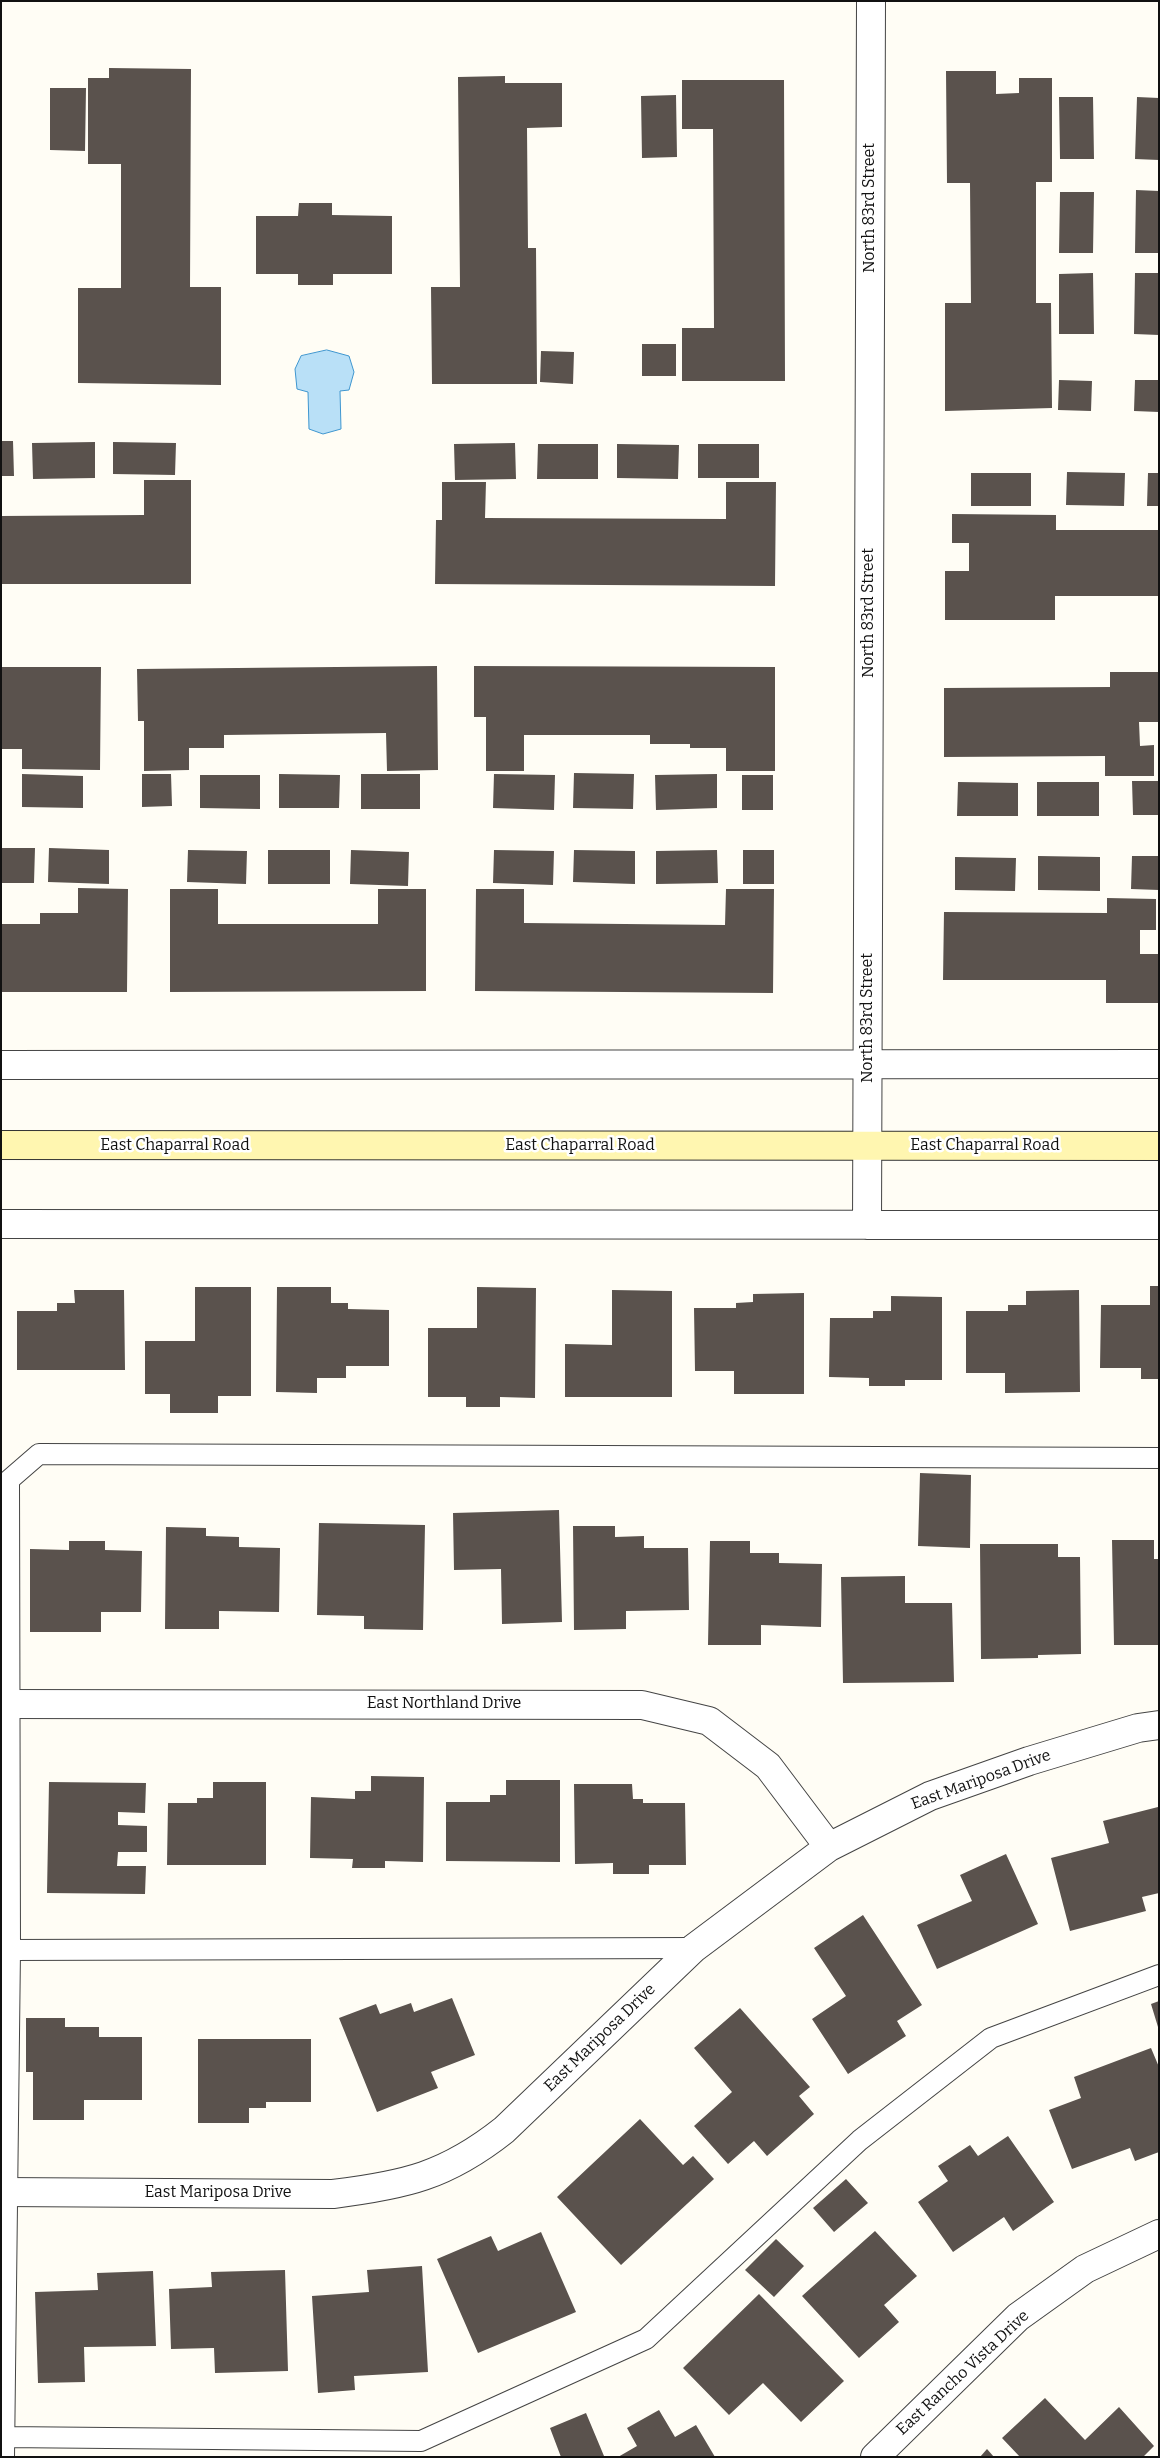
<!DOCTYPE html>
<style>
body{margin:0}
#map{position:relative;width:1160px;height:2458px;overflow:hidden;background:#fffdf5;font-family:Bitter,serif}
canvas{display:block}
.frame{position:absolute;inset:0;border:2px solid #111;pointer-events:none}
</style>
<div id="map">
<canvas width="1160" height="2458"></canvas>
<div class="frame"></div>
</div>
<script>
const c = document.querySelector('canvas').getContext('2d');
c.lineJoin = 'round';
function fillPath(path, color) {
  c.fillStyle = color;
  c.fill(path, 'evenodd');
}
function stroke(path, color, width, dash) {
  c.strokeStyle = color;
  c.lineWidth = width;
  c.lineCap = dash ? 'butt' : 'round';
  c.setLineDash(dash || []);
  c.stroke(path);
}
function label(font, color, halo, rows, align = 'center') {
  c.font = font + ' Bitter,serif';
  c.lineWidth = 5;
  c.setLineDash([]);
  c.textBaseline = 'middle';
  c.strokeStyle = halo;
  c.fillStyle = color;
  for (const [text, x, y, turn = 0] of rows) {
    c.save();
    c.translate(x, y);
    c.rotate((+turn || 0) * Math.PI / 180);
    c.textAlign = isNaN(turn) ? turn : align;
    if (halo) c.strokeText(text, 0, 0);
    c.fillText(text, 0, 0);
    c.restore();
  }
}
const water = new Path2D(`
 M327,350l22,6 5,16 -5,18 -9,1 1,38 -18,5 -14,-5 -1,-37 -11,-3 -2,-20 6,-13z`);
fillPath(water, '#b9e0f7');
stroke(water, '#3f96cf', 1);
fillPath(new Path2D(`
 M109,68l82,1 -1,218h31v98l-143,-2v-95h43v-124h-33v-86h21z
 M946,71h50v23l23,-1v-15h33v104h-16v121h15l1,105 -107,3v-108h26l-1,-120h-23z
 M505,76v7h57v44l-35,1 1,120h8l1,136h-105l-1,-97h29l-2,-210z
 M682,80h102l1,301h-103v-53h32l-1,-199h-31z
 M50,88h36l-1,63 -35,-1z
 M676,95l1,62 -35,1 -1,-62z
 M1059,97h34l1,62h-34z
 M1137,97l22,1v62l-24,-1z
 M1136,190l23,1v62h-24z
 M1060,192h34l-1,61h-34z
 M299,203h33v12l60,1v58h-59v11h-35v-11h-42v-58h42z
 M1093,273l1,61h-35v-60z
 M1135,273h24v62l-25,-1z
 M642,344h34v32h-34z
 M541,351l33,1 -1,32 -33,-2z
 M1059,380l33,1 -1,30 -33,-1z
 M1135,380h24v32l-25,-1z
 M1,441h12l1,35h-13z
 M95,442v36l-62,1 -1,-36z
 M113,442l63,1 -1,32 -62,-1z
 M515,443l1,36 -61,1 -1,-36z
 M538,444h60v35h-61z
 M617,444l62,1 -1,34 -61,-1z
 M698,444h61v34h-61z
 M1067,472l58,1 -1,33 -58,-1z
 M971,473h60v33h-60z
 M1148,473h11v33h-12z
 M144,480h47v104h-190v-68l143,-1z
 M442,482h44l-1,36 241,1v-37h50l-1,104 -340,-2 1,-64h6z
 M952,514l104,1v15h103v66h-104v24h-110v-49h24v-28h-17z
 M437,666l1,104 -51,1 -1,-38 -162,2v13h-35v22l-45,1v-50h-6l-1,-52z
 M474,666l301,1v104h-49v-23h-36v-4h-40v-9h-126v36h-38v-54h-12z
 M1,667h100l-1,103 -78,-1v-20h-21z
 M1110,672h49v50h-20l1,24 14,-1v31h-49v-20l-161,1v-69l166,-1z
 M574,773l60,1 -1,35 -60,-1z
 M22,774l61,2v32l-61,-1z
 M142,774h29l1,32 -30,1z
 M279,774l61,1 -1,33h-60z
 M361,774h59v35h-59z
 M494,774l61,1 -1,35 -61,-2z
 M717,774v34l-61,2 -1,-35z
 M200,775h60v34l-60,-1z
 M742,775h31v35h-31z
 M1132,781h27v34h-26z
 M958,782l60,1v33h-61z
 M1037,782h62v34h-62z
 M1,848h34l-1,35h-33z
 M49,848l60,2v34l-61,-2z
 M188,850l59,1 -1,33 -59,-2z
 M268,850h62v34h-62z
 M351,850l58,2 -1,34 -58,-2z
 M494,850l60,1 -1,34 -60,-2z
 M574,850l61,1v33l-62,-2z
 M717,850l1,33 -62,1v-33z
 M743,850h31v34h-31z
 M1038,856l62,1v34l-62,-1z
 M1132,856h27v34l-28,-1z
 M955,857l61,1 -1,33 -60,-1z
 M78,888l50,1 -1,103h-126v-68h39v-11h38z
 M170,889h48v35h160v-35h48v102l-256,1z
 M476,889h48v34l201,2 1,-36h48l-1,104 -298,-2z
 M1107,898l49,1v31h-16v24h19v49h-53v-23h-163l1,-68 163,1z
 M1150,1286h9v93h-18v-11h-41l1,-63h49z
 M195,1287h56v109h-33v17h-48v-19h-25v-53h50z
 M277,1287h54v16h17v6l41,1v56h-43v12h-29v15l-41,-1z
 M477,1287l59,1 -1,110 -35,-1v10h-34v-10h-38v-69h49z
 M74,1290h50l1,80h-108v-59h40v-8h18z
 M612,1290l60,1v106h-107v-53l47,1z
 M1079,1290l1,102 -75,1v-20h-39v-62h42v-6h18v-14z
 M804,1293v101h-70v-23h-39l-1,-63h42v-5l17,-1v-8z
 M891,1296l51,1v83h-37v6h-36v-8l-40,-1 1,-59h43v-7h18z
 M920,1473l51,2 -1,73 -52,-2z
 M559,1510l3,112 -60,2 -1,-55 -47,1 -1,-57z
 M319,1523l106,2 -2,105 -59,-1v-13l-47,-1z
 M573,1526h42v11l29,-1v12h44l1,62 -63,1v18l-52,1z
 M166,1527l40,1v8l33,1v10l41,1 -1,64 -60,-1v18h-54z
 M1112,1540h42v19h5v86h-45z
 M69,1541h36v9l37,1 -1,61h-40v20h-71v-83l39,1z
 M710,1541h40v12h29v10l43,1 -1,63 -60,-2v20h-53z
 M980,1544h78v13h22l1,97 -43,1v3l-57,1z
 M905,1576v27h47l2,79 -111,1 -2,-106z
 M371,1776l53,1 -1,85 -38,-1v7h-33l1,-9 -43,-1 1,-61 44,2v-8h16z
 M506,1780h54v82l-114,-1v-59h44v-7h16z
 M49,1782l97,1 -1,30 -27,-1v13l29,1v26h-29l-1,14h29l-1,28 -98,-1z
 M213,1782h53v83h-99l1,-62h29v-5h16z
 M574,1784h58l1,15h10v4h42l1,62h-37v9h-36v-11l-38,1z
 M1158,1807l1,86 -17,4 4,14 -76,20 -19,-73 58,-15 -6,-22z
 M1006,1854l32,70 -101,45 -20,-44 55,-24 -12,-26z
 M863,1915l59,90 -25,16 9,15 -58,38 -36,-55 34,-23 -32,-48z
 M452,1998l23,57 -44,17 7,16 -61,24 -38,-94 37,-14 4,10 31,-11 3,9z
 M1159,2001v26h-1l-7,-23z
 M740,2008l70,79 -11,9 15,18 -47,42 -13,-15 -26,23 -34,-38 38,-34 -38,-44z
 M26,2018h39v9h34v10h43v63h-58v20h-51v-48h-7z
 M198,2039h113v63h-45v6h-17v15h-51z
 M1151,2048l8,19v85l-24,9 -5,-13 -58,21 -23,-59 32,-12 -7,-21z
 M640,2119l43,46 10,-9 21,23 -93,86 -64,-68z
 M1008,2136l46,66 -41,29 -9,-14 -51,35 -35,-50 30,-21 -10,-15 32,-21 8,11z
 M846,2179l22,24 -34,29 -21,-24z
 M875,2231l42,45 -33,29 15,17 -40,36 -57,-62z
 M541,2232l35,80 -98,41 -41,-94 54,-23 7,15z
 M776,2239l28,27 -30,31 -29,-27z
 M422,2266l6,106 -74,4 1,14 -37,3 -6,-97 57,-4 -2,-22z
 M285,2270l3,101 -73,2 -1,-25 -43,1 -2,-60 43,-2 -1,-15z
 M153,2271l3,75 -72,1 1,35 -47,1 -3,-91 63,-2 -1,-17z
 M759,2294l85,87 -43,41 -38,-39 -34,32 -46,-47z
 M1045,2398l40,42 34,-33 35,39 -11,11h-123l-18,-19z
 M659,2410l16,27 21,-12 19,32h-97l19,-11 -10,-18z
 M586,2413l18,43 -43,1 -11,-29z
 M987,2449l7,8h-14z`), '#5a524d');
const service = new Path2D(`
 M10,1950l684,-2
 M4,2437l417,4 225,-102 214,-199 131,-102 168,-63
 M4,2457l6,-507 -1,-470 30,-26 1120,4`);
const minor = new Path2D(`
 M1,1065l1158,-1
 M1,1224l1158,1
 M867,1225l4,-1224
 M1,1704l641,1 67,16 59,45 61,81
 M1,2192l332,2c72,-9 113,-18 171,-64l190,-182 135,-101 101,-51 99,-35 109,-33 21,-3
 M875,2457l143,-140 67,-48 74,-35`);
const secondary = new Path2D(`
 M1,1145l1158,1`);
stroke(service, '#444', 22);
stroke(minor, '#444', 30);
stroke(secondary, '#333', 30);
stroke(service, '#fff', 20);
stroke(minor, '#fff', 28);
stroke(secondary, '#fff6b0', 28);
label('16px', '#111', '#fff', [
 ["North 83rd Street",870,208,-90],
 ["North 83rd Street",869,613,-90],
 ["North 83rd Street",868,1018,-90],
 ["East Chaparral Road",175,1146],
 ["East Chaparral Road",580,1146],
 ["East Chaparral Road",985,1146],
 ["East Northland Drive",444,1704],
 ["East Mariposa Drive",981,1780,-20],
 ["East Mariposa Drive",600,2038,-44],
 ["East Mariposa Drive",218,2193],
 ["East Rancho Vista Drive",963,2373,-43]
]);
</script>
